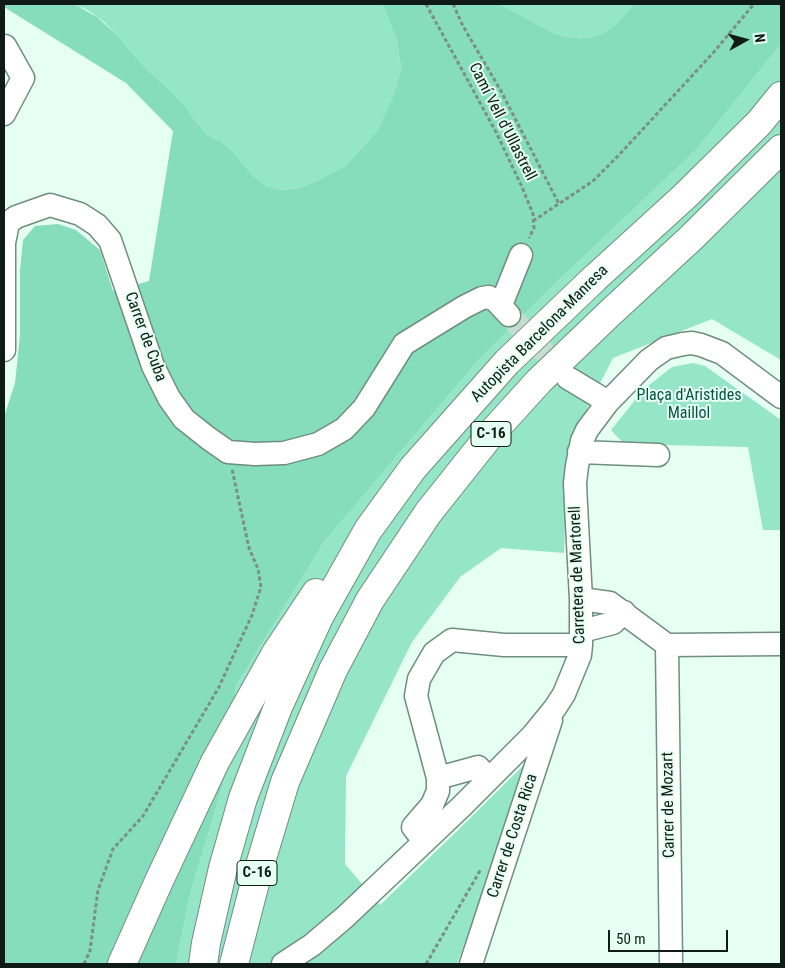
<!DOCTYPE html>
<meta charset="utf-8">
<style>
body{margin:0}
#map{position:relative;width:785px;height:968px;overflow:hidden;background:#e5fff4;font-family:"Roboto Condensed",sans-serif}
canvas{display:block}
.frame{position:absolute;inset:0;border:5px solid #0f1b16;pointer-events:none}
.north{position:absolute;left:720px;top:15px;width:50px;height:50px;-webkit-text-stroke:4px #e5fff4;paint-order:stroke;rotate:83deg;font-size:14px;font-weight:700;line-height:20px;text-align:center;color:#0f1b16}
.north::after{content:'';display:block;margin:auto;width:18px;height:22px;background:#0f1b16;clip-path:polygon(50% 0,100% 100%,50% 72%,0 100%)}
.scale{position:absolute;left:608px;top:930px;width:120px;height:22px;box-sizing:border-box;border:2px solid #0f1b16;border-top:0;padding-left:6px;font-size:15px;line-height:18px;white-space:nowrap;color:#0f1b16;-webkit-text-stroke:4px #e5fff4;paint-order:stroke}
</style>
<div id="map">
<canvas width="785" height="968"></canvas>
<div class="frame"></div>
<div class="north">N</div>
<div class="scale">50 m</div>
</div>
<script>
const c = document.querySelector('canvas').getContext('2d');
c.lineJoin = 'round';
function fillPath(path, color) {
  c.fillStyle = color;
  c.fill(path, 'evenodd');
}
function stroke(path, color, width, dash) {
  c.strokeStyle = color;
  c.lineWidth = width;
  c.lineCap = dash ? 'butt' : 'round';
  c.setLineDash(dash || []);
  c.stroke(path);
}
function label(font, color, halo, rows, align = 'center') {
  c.font = font + ' "Roboto Condensed",sans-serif';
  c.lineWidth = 4;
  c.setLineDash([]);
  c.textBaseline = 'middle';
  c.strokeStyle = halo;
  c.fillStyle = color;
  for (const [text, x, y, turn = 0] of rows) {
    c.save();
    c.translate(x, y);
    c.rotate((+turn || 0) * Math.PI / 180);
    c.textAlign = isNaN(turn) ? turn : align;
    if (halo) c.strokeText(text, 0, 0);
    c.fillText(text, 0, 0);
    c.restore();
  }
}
fillPath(new Path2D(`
 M74,4h308l15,36 4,29 -8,27 -15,33 -5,7 -28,30 -30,16 -16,6 -16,2 -16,-4 -13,-9 -21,-25 -11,-10 -15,-7 -13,-16 -7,-11 -21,-22 -19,-16 -30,-35 -13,-13 -15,-11z
 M499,4h136c-9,8 -16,18 -25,25 -16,12 -38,11 -56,4z
 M781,44v316l-69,-41 -99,39 -39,76 -7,31 -3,88 -63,-5 -41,29 -48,65 -66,134 -1,88 35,41 72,-69 82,-81 -77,209h-281l14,-69 37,-124 9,-85 88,-144 152,-179 82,-82 139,-132z
 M693,363l12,3 76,54v110h-18l-15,-83 -124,-3 -13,-14 33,-41 28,-22z`), '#95e5c8');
fillPath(new Path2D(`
 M4,4h70l23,13 20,18 30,35 19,16 21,22 7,11 13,16 15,7 11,10 21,25 13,9 16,4 16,-2 16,-6 30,-16 28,-30 5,-7 15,-33 8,-27 -4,-29 -15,-36h117l55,29c18,7 40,8 56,-4 9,-7 16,-17 25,-25h146v40l-84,105 -139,132 -82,82 -152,179 -88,144 -9,85 -37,124 -14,69h-172v-547l11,-34 5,-48v-65l3,-30 12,-14 23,-2 18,6 24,20 13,41 36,-10 24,-150 -47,-48 -122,-76z`), '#86ddbe');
stroke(new Path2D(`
 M509,315l59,62`), '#c5ddd3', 22, [22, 11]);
const minor = new Path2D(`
 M4,114l19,-36 -18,-32
 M501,305l20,-50
 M4,350v-107l4,-20 8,-6 34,-12 30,9 17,11 13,15 43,126 16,32 15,21 24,19 20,14 27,2 29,-1 34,-9 26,-15 20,-21 40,-64 60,-37 18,-9 7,-1 7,4 13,14
 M568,378l40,24
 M579,452l79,3
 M581,599l29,4 57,42 114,-1
 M582,631l31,-8 11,-11
 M667,645l4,319
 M438,778l40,-11 11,12
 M424,841l-11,-14 19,-22 6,-14v-13l-22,-82 3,-17 15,-26 18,-13 52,5h77
 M283,964l29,-19 33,-28 117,-111 71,-71 22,-27 9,-14 16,-39 1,-10v-46l-5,-94 -1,-22 2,-17 5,-25 5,-11 21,-28 41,-42 17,-12 17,-4 9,-1 9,2 21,8 59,44
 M471,964l80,-244`);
const highway = new Path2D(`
 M122,964l37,-83 56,-119 61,-109 40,-60
 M203,964l3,-21 17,-75 20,-70 35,-91 41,-90 49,-87 45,-62 94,-106 88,-84 90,-82 74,-73 22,-27
 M234,964l23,-89 28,-93 48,-112 37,-70 58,-87 62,-78 49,-54 71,-68 81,-75 90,-89`);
stroke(minor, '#6f8d81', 25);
stroke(highway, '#6f8d81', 30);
stroke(new Path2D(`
 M426,4l70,128 26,55 11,27 1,14 -5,10
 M453,4l10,22 38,65 58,113
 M533,221l60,-40 26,-26 94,-102 41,-49
 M84,964l6,-13 8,-61 15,-41 30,-33 76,-129 33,-72 9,-28 -3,-18 -9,-21 -17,-79
 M426,964l55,-95`), '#7c8f87', 3, [4, 2.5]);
stroke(minor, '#fff', 22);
stroke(highway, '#fff', 28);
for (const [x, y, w] of [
 [491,434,40],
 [257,873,40]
]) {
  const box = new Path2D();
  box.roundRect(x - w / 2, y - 12.5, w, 25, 4);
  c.fillStyle = '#e5fff4';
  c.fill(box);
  stroke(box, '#0f1b16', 1);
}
label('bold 15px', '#0f1b16', null, [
 ["C-16",491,434],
 ["C-16",257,873]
]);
label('16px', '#0f1b16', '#e5fff4', [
 ["Camí Vell d'Ullastrell",502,122,63],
 ["Autopista Barcelona-Manresa",540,334,-45],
 ["Carrer de Cuba",145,337,70],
 ["Carretera de Martorell",578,575,-92],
 ["Carrer de Mozart",669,805,-91],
 ["Carrer de Costa Rica",513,836,-72]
]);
label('16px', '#095340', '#e5fff4', [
 ["Plaça d'Aristides",689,396],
 ["Maillol",689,414]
]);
</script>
